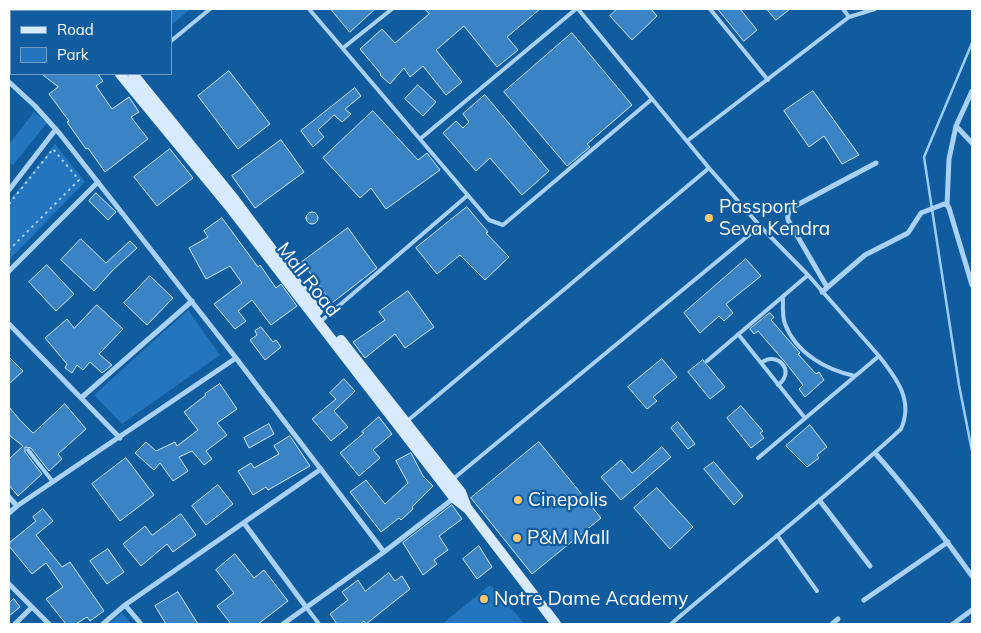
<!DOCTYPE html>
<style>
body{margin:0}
#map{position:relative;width:981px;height:633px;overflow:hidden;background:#115b9f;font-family:Mulish,sans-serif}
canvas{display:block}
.frame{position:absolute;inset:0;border:10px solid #fff;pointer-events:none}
.legend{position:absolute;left:10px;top:10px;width:162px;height:65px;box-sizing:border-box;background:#115b9f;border:1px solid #709dc5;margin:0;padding:6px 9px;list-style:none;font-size:15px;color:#fff}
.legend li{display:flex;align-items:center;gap:10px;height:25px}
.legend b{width:25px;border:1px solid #709dc5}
</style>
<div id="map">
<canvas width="981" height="633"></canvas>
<div class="frame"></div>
<ul class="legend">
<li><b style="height:6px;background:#d8ebfe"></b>Road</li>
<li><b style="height:14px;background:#2375bd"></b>Park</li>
</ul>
</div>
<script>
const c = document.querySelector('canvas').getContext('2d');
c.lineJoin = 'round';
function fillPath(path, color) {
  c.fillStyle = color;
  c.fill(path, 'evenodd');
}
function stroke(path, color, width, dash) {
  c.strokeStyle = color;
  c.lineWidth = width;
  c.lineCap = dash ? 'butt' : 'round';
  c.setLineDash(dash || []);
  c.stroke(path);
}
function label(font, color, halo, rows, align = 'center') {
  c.font = font + ' Mulish,sans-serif';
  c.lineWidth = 4.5;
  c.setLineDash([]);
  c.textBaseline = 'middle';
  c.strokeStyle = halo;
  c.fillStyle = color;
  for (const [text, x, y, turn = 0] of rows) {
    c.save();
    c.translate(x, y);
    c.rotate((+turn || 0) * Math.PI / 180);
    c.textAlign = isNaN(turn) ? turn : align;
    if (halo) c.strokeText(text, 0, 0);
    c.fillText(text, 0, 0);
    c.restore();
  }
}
fillPath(new Path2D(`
 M148,9h43l-20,16v-14h-26z
 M34,112l13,11 -34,42 -4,-2v-19z
 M55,144l30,38 -76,78v-59z
 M188,310l32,45 -98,69 -28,-29z
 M490,585l35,39h-83z
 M122,613l10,11h-23z`), '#2375bd');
stroke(new Path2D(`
 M972,43l-48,114 35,228 13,66`), '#99cdf8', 2.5);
const building = new Path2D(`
 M331,9h44l-25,23z
 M425,9h115l-33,28 11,13 -21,17 -33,-41 -28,24 26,32 -16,13 -23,-29 -13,11 -6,-9 -14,16 -10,-9 1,-1 -21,-25 22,-20 13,14 34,-29z
 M617,9h34l6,7 -25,24 -22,-24z
 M718,9h22l17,21 -13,11z
 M767,9h23l-14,11z
 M572,33l60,72 -45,39 3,3 -23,19 -63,-74z
 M229,71l41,53 -32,25 -40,-53z
 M42,74h56l5,7 -7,5 16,23 17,-12 10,15 -8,5 17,22 -43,33 -17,-24 -2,1 -19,-27 2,-1 -20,-27 9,-7z
 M418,85l18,17 -13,14 -18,-17z
 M355,88l6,8 -16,13 6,5 -9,8 -8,-7 -16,15 6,7 -11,10 -12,-16z
 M813,91l46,64 -17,9 -18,-28 -15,11 -25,-36z
 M485,95l64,76 -27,24 -32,-37 -14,13 -33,-38 13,-12 7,7 6,-6 -6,-8z
 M373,111l45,49 9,-7 13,17 -54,39 -15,-21 -11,10 -37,-40z
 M281,140l23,32 -49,36 -23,-32z
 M170,149l23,29 -36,28 -23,-29z
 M96,193l20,19 -8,8 -19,-19z
 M467,207l21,25 -2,1 23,24 -24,23 -25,-25 -23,19 -21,-26z
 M306 218a6 6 0 1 1 12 0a6 6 0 1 1-12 0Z
 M222,218l36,49 2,-2 16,23 5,-4 16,22 -26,19 -19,-25 -14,11 8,10 -11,8 -21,-25 28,-21 -12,-17 -24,13 -17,-31 19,-11 -4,-6z
 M348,228l29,40 -45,35 -30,-41z
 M81,239l25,24 24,-22 7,7 -24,22 -19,21 -33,-31z
 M746,259l15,17 -35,28 7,9 -9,8 -5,-5 -19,17 -16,-20z
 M47,265l27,29 -18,17 -27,-29z
 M150,276l23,22 -26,27 -23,-22z
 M408,291l26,36 -29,21 -10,-14 -30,24 -12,-16 32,-22 -6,-8z
 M97,305l26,24 -24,25 13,11 -10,8 -12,-11 -7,8 -6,-5 -5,8 -7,-5 2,-4 -22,-26 22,-19 7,9z
 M770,313l4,4 -3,3 29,33 -2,1 18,20 3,-2 5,8 -19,17 -6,-8 4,-4 -18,-23 -27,-31 -4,3 -4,-5z
 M261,327l12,15 3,-2 5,7 -16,13 -15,-20 7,-5 -2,-4z
 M9,357l14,14 -14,13z
 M662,359l15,18 -24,20 4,4 -10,8 -19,-22z
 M703,360l22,27 -15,12 -22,-27z
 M344,379l11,12 -21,20 14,16 -17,14 -19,-22 24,-20 -6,-6z
 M220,384l17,25 -20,14 10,12 -21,16 6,8 -8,6 -12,-14 -13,6 9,14 -15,10 -13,-18 -6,7 -19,-17 11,-11 10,9 19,-9 2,4 21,-16 -14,-18 22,-17 -1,-1z
 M65,404l21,25 -28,25 4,5 -13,12 -18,-23 -6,-1v5l17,22 -24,22 -9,-11v-26l14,-13 -14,-11v-28l10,12 14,14z
 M741,406l22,25 -3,2 4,5 -13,10 -24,-30z
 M379,417l13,17 -19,16 7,8 -21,18 -19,-23 24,-20 -2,-1z
 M678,422l17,22 -7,5 -17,-21z
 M269,424l5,10 -25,14 -5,-10z
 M810,425l17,22 -10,8 2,3 -12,9 -21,-21z
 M290,436l20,30 -42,24 -2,-3 -13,8 -15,-24 13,-8 3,5 25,-14 -5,-8z
 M539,442l62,76 -69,56 -61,-76z
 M662,447l9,10 -50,43 -20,-23 20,-17 11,13z
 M411,453l12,23 10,10 -21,21 1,2 -12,11 -2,-2 -18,14 -31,-40 16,-12 19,24 23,-21 -12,-22z
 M126,458l28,37 -34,26 -28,-37z
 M714,462l29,34 -9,9 -30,-36z
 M218,485l15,19 -27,21 -14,-19z
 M657,488l36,39 -23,22 -36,-41z
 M452,505l10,14 -23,17 9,14 -14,10 3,4 -14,11 -20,-32z
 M43,509l10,12 -17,14 26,32 8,-5 34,49 -14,10 -3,-4 -11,7h-10l-20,-25 17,-12 -17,-24 -14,11 -23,-28v-3l27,-22 -3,-4z
 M181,514l15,21 -23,17 -6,-8 -26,22 -18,-22 22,-18 7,9z
 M479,546l13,21 -15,12 -14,-20z
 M108,549l16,23 -17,12 -17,-23z
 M235,554l19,24 10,-8 24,31 -30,23h-27l-14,-18 17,-13 -18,-23z
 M389,573l6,8 7,-5 8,13 -44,35 -2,-3 -4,3h-23l-7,-10 18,-14 -6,-8 16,-12 7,11z
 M178,592l20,32h-32l-11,-18z
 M14,599l6,8 -11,9v-13z`);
fillPath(building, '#3a84c6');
stroke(building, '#d1e9fe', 1);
stroke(new Path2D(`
 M9,204l44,-55 26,31 -70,70`), '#a8d1f5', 2, [2.5, 4]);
stroke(new Path2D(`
 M309,9l180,211 14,5 149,-126
 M578,9l131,159 51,58 48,49 71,81c17,22 35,44 22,73 -74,68 -154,130 -230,195
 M710,9l58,71
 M843,9l6,8
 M132,11l3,-2
 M171,41l39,-32
 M343,48l49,-39
 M420,139l156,-130
 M687,141l162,-124 26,-8
 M783,296c0,9 -1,20 2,28 11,29 41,46 70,52
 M320,322l148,-127
 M738,334l67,84
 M707,361l101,-86
 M761,363c15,-13 36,8 17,22
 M406,422l303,-254
 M28,450l25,32
 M758,458l121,-102
 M453,479l307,-253
 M777,535l40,56
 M306,607l13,17`), '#a8d1f5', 4);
stroke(new Path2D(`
 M9,82l26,24 25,28 176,224 148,194
 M956,126l16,17
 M9,190l47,-61
 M947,205l2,-46 7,-33 16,-35
 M9,271l89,-89
 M827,287l-39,-67c-1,-7 1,-10 7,-14l81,-43
 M822,292l43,-37 43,-22 13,-20 23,-9 3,1 2,3 23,77
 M9,324l111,114
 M81,398l111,-97
 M875,453c35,39 66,80 97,123
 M9,497l8,9
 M820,501l50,65
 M9,513l8,-7 219,-148
 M244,523l62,84
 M9,584l40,40
 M864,600l84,-58
 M125,605l16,19
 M15,624l17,-17
 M103,624l22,-19 196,-136
 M283,624l101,-72 70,-54
 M832,624l6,-5
 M953,624l19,-14`), '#a8d1f5', 5);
stroke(new Path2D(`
 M66,9l2,2
 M78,9l2,2
 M120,74l108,131 226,293 14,11 88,115
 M133,74l102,126 83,111
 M341,340l120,152 6,16`), '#d8ebfe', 10);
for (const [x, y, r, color] of [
 [709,218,5,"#ffc86c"],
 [518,500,5,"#ffc86c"],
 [517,538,5,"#ffc86c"],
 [484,599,5,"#ffc86c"]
]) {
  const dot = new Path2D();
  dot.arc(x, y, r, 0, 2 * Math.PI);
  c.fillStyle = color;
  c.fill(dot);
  stroke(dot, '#115b9f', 2);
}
label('19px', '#fff', '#115b9f', [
 ["Passport",719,207],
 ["Seva Kendra",719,229],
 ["Cinepolis",528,500],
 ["P&M Mall",527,538],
 ["Notre Dame Academy",494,599]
], 'left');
label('19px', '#fff', '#115b9f', [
 ["Mall Road",308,280,52]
]);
</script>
